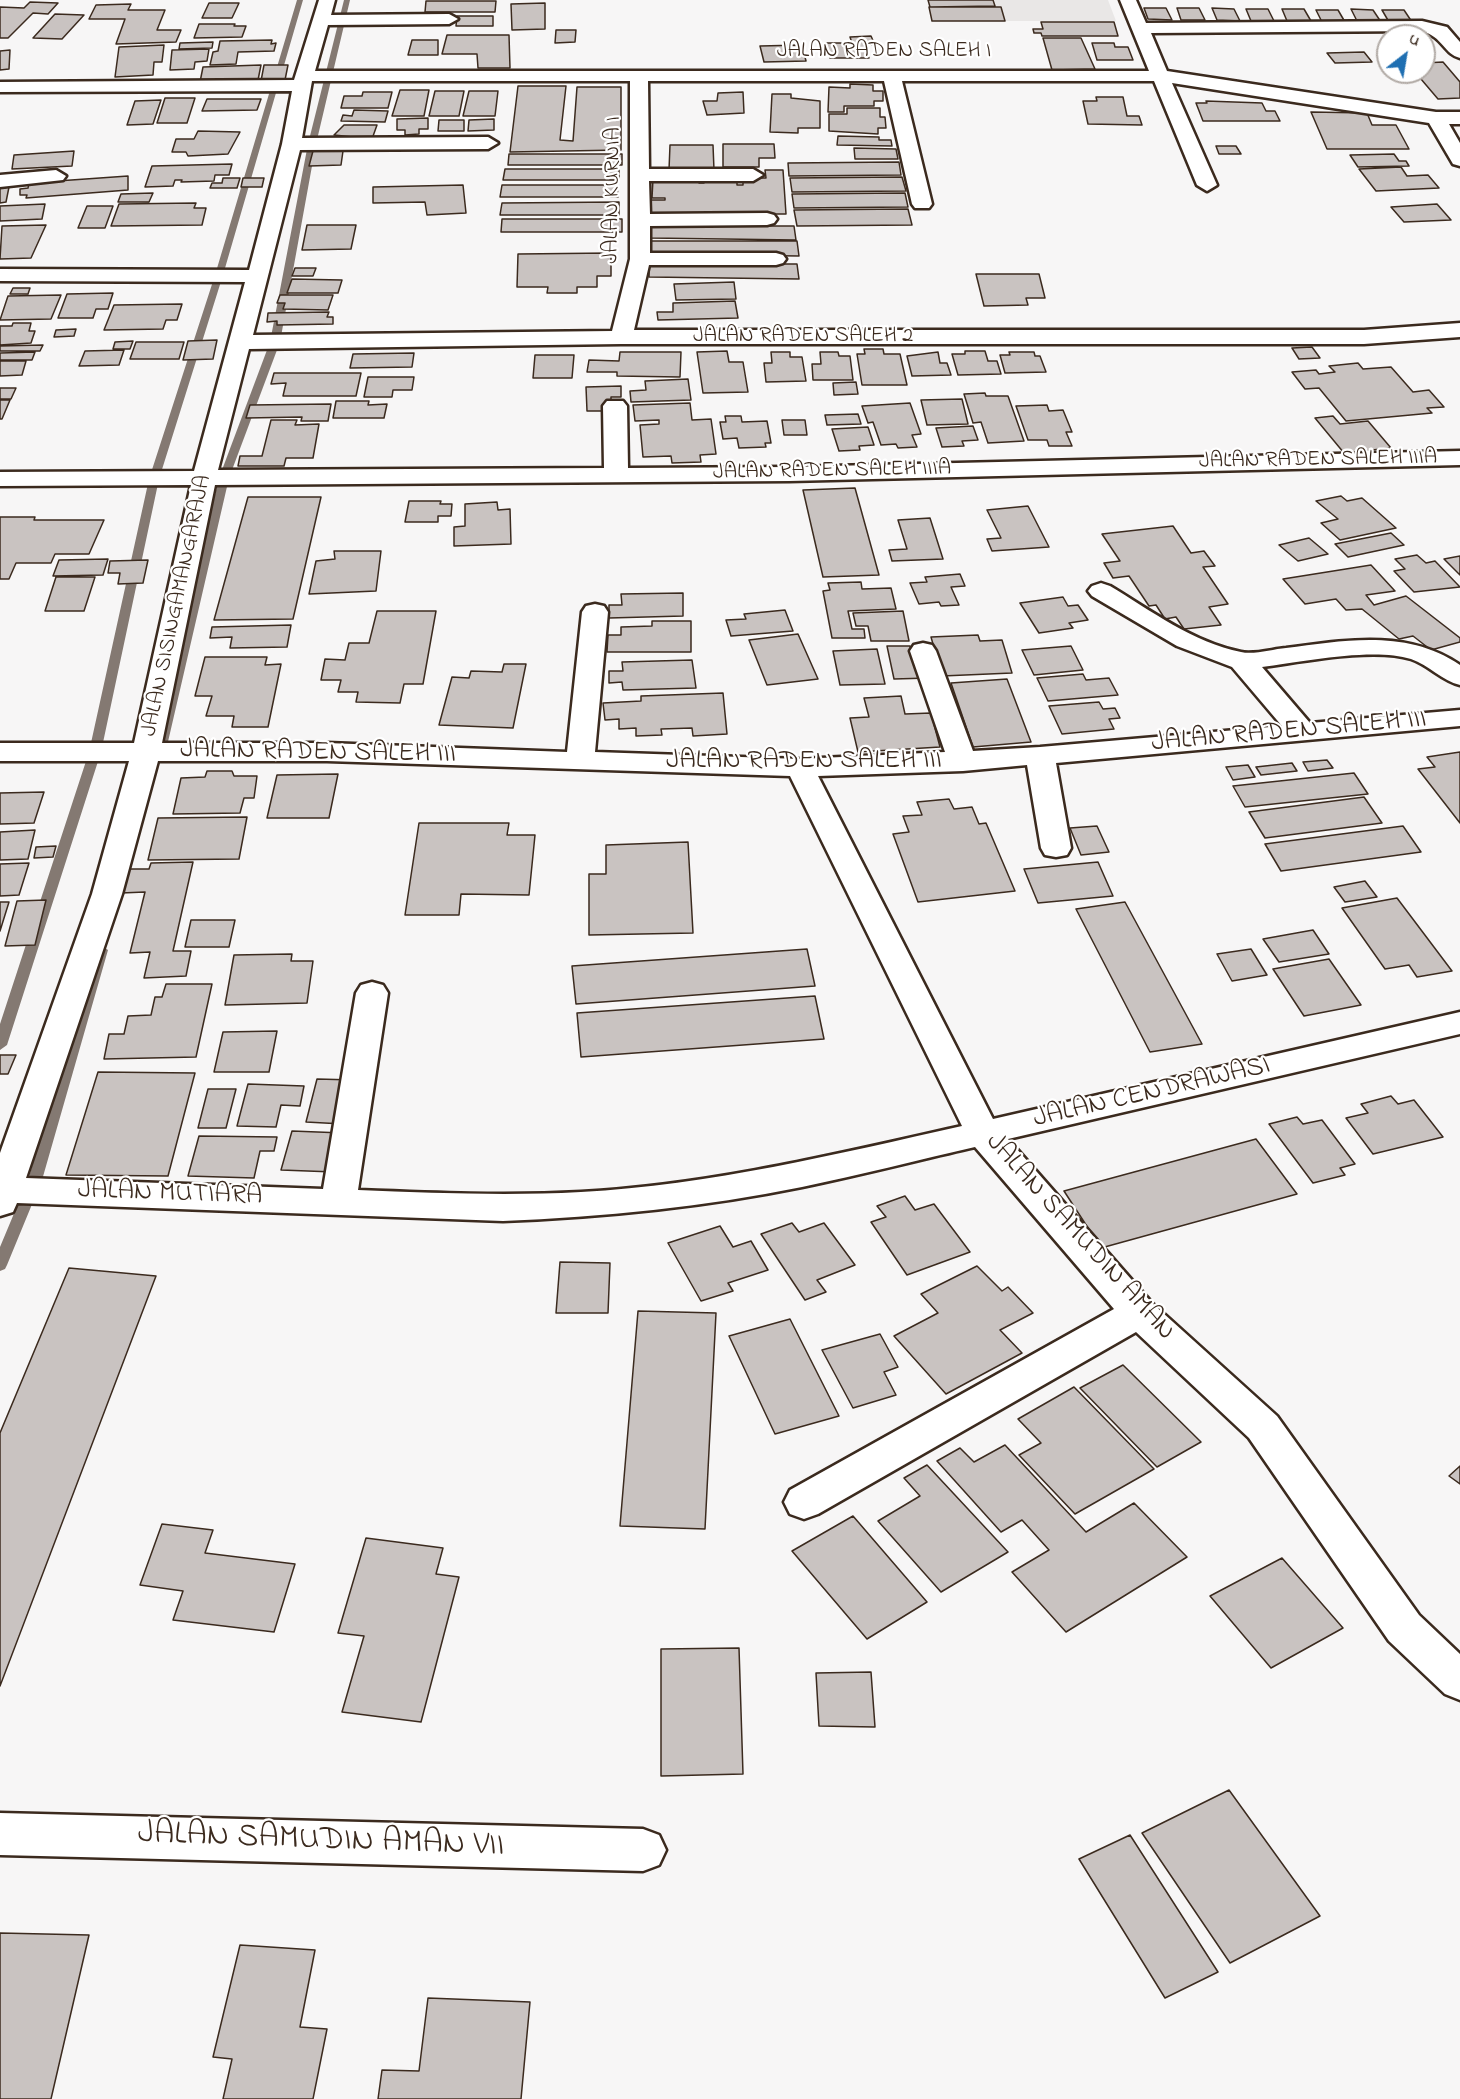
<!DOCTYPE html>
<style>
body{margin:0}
#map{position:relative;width:1460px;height:2099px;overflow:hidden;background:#f7f6f6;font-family:"Indie Flower",sans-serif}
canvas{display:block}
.north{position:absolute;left:1376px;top:24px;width:60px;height:60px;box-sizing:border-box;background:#fff;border:2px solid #b1aaa5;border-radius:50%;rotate:31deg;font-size:16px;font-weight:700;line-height:24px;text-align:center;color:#3b2a1e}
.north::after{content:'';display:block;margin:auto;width:21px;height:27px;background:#1f6fb2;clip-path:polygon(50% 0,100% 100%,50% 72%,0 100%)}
</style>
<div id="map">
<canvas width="1460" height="2099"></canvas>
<div class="north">U</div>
</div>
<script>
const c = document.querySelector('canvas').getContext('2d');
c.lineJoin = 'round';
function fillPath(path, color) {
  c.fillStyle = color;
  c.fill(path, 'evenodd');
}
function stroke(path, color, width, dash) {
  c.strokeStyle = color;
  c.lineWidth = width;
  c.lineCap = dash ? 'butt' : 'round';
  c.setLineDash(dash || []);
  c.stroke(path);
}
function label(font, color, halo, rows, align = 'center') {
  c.font = font + ' "Indie Flower",sans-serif';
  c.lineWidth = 4.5;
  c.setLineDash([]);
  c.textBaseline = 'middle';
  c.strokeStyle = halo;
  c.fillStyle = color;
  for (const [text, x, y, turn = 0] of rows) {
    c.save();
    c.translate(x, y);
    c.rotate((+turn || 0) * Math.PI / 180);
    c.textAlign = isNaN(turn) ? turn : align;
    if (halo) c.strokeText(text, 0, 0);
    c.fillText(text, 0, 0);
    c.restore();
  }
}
fillPath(new Path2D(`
 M928,0h180l8,21h-184z`), '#e9e7e6');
fillPath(new Path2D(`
 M297,0h6l-80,275 -64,204 -58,273 -94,293 -7,5v-26l89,-272 60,-273 66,-204z
 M344,0h6l-34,144 -36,198 -51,136 -65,281 -6,3 -6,-3 67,-281 51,-136 38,-198z
 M102,946l6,4 -66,230 -35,85 -2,4 -5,2v-24l28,-67 68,-230z`), '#847972');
const building = new Path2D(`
 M928,0h65l2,6 -65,1z
 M426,1h70l-1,11h-70z
 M30,2l28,1 -10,11 -15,-1 -25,25h-8v-31l24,1z
 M209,3h30l-7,15h-30z
 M545,3v26l-33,1 -1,-26z
 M131,4l-3,6h37l-8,20h24l-5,12 -60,2 9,-25h-36l7,-14z
 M929,7h72l4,14h-73z
 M1144,8h22l6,12 -24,-1z
 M1177,8h22l6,12h-24z
 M1212,8l22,1 6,12 -23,-1z
 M1246,9h22l6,12h-23z
 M1282,9h22l7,12h-24z
 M1351,9l22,1 8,12 -24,-1z
 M1316,10h22l7,12h-23z
 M1382,10h22l8,12h-23z
 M55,14l29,1 -22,24 -29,-1z
 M457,16h36v10h-37z
 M1041,22h73l4,14h-76l-1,-3h-7l-1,-4h10z
 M199,24h36l-1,2h12l-4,11 -48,1z
 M556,30h20l-1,12 -20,1z
 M447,35h62l1,33h-32l-1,-14h-35z
 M871,36l4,9h-11l5,13h-39l-4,-15h26l-2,-6z
 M1043,38h38l14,31 -43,1z
 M272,40l-1,4 5,-1 -2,8 -36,1 -2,12 -26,1 3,-13 5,-1 2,-10z
 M412,40h26v15h-30z
 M213,42l-1,6 -33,1 1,-6z
 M1092,43h22l1,4h13l5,13h-36z
 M164,45l-2,17h-8l-1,13 -38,2 4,-30z
 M802,45l4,16 -42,1 -4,-16z
 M209,49l-2,12 -12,1 -1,7 -24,1 2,-20z
 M10,50l-1,19 -9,1v-19z
 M1364,52l8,10 -37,1 -8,-10z
 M1443,62l17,20v16l-22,1 -23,-27h9v-9z
 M261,65l-3,15 -58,2 3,-15z
 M264,65h24l-3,15 -24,1z
 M850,84l23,1v6h10v10h-9v5h-30v6h-16l1,-25 21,1z
 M518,86h48l-6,54 13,1 4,-54h44v63l-111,2z
 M400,90h29l-5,26h-32z
 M435,91h29l-5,25h-30z
 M469,91h29l-3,25h-32z
 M363,92h29l-4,16h-47l3,-12h18z
 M743,92l1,21 -37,2 -4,-14h14l1,-8z
 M772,94h19v4l29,3v27h-22v5l-28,-1z
 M1096,97h27l4,19h12l3,9 -54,-1 -5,-23h14z
 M165,98h30l-8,25h-30z
 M207,99h54l-4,11 -55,1z
 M161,100l-8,24 -26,1 8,-24z
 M1206,101l56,2 4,8h9l5,10h-77l-7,-18h11z
 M847,108h33v9h5l1,11h-8v6l-49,-3v-17h18z
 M354,110l34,1 -3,11 -44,-1 2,-6 9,1z
 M1311,112l56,1 5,12h24l13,24h-82z
 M428,118v11h-9v5l-14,1v-5h-8v-11z
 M494,119v11l-26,1 1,-11z
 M439,120h25v11h-26z
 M344,125h33l-5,14 -38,-4z
 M198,131l42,1 -12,22 -40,2 -2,-4h-14l4,-13h18z
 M838,136l41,1v3h12l1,6 -55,-1z
 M723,144h51l1,14h-16v9h-36z
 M670,145h43l1,25h-45z
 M1216,146h20l5,8h-22z
 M854,148l42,1 2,10h-43z
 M74,151l-2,15 -60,3 2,-14z
 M313,151h30l-2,14 -32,1z
 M509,154h113v11h-114z
 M1394,154l5,7h7l3,5 -51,1 -8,-12z
 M899,162l2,13 -112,1 -1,-13z
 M232,164l-3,11h-14l-1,6 -33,1 1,-2h-7l-2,6 -28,1 7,-21z
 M1401,167l6,9 21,-1 11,13 -63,3 -17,-22z
 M505,169h114v11h-116z
 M765,170h18l3,44h-139l1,-14h17v-2h-13l1,-19h46v4h5v-4h33v6h6v-7h23z
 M128,176v14l-102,8 1,-3h-7v-6l8,-1 1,-5z
 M902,177l4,14 -114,1 -2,-14z
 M223,178h17l-3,10h-27l2,-5h10z
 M243,178h21l-2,9h-21z
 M463,185l3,28 -39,2 -2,-13 -52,1v-16z
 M502,185h115l1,12h-118z
 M9,187l-3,15 -6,1v-15z
 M153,193l-4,9h-31l3,-8z
 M905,193l3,14 -114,1 -2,-14z
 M619,202v13h-119l2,-12z
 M196,203l-2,5h12l-4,17 -91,1 8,-22z
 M45,204l-3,15 -42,2v-15z
 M1437,204l14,16 -47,2 -13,-15z
 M87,206h26l-8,22h-27z
 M908,209l4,16 -115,1 -3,-16z
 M502,219h120v13h-121z
 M46,225l-15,33 -31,1 2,-33z
 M307,225h49l-5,24 -49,1z
 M650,226h144l2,14 -146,-2z
 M651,241h146l2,15 -148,-2z
 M611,253v23h-14v11h-20v6h-30l1,-6h-31l1,-33z
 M649,264h148l2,15 -150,-2z
 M295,268h21l-3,8h-21z
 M976,274h63l6,24h-19l2,7 -44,1z
 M292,279l50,1 -4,13h-51z
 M734,282l2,17 -60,1 -2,-16z
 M13,288h17l-2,6h-18z
 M113,293l-5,16h-12l-3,9h-35l9,-24z
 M61,295l-10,24 -51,1 8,-24z
 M280,295h53l-5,15 -45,-1 2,-6h-8z
 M735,301l3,17 -80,2 -1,-8h16v-9z
 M182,304l-5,16h-11l-3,9 -59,1 10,-25z
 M329,312l-2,5h6v7l-56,1v-4l-10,1 1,-9z
 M13,323h18l-2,8h6l-4,12 -31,2v-19h12z
 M76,329l-2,7 -20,1 2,-7z
 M217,340l-4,19 -30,1 5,-19z
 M133,341l-3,8h-17l2,-7z
 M136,342h48l-5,17h-49z
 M43,345l-3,6h-40v-5z
 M1312,347l8,11 -21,1 -7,-11z
 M864,349h19l1,5h16l7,31h-45l-5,-31h8z
 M124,350l-5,15 -40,1 6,-15z
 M727,351l2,11h14l5,30 -45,1 -6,-41z
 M965,351h20l3,10h9l4,13 -43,1 -6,-21h13z
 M35,352l-3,8h-32v-7z
 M620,352h61l-1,25 -63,-1v-4h-30l2,-12 30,1z
 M771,352h19v5h12l4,24 -40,1 -2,-19h8z
 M820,352h18l1,4h11l3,24h-40l-1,-16h9z
 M938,352l2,11h7l4,12 -39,1 -5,-20z
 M1009,352h25l1,4h5l6,16 -41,1 -5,-18h10z
 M414,353l-2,14 -62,1 3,-14z
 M535,355h39l-2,23h-39z
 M0,361h26l-4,14 -22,1z
 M1358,363l5,6 28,-2 22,25 16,-2 15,17 -17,1 5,5 -86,8 -27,-33 -14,1 -13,-17 24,-2 3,4 16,-2 -6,-6z
 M274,373h87l-5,23h-73l3,-13 -15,1z
 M368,377h46l-2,13h-19l-1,7h-28z
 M688,379l3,21 -60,2 -1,-11 16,-1 -1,-9z
 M856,382l2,12 -24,1 -1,-12z
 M621,386v11h-10v14h-24l-1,-24z
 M0,388h16l-5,11h-11z
 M985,393l1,3h22l16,45 -36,2 -7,-21 -8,1 -9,-29z
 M962,399l6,25 -41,1 -6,-25z
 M0,400h10l-8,19h-2z
 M336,401h33l-1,4 19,-1 -3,14h-51z
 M690,403l2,17 19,-1 5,35 -16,1 1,7 -29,1 -1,-7 -28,1 -3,-32 19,-1v-4l-24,1 -2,-16z
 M910,403l11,31 -9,1 5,12 -19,1 -2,-4 -15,1 -8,-23 -5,1 -6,-17z
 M331,404l-3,17h-27l1,-4 -56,1 4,-13z
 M1047,405l2,6 14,-1 9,22h-6l6,14h-23l-2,-6h-19l-12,-34z
 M858,414l3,10 -34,1 -2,-10z
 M725,416h16l1,6 25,-1 4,22h-6l1,4 -27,1 -2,-10 -14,1 -3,-17h6z
 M1333,416l7,8 28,-3 23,27 -47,5 -29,-35z
 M271,420h26l-2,5 24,-1 -6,34h-27l-2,8h-46l2,-10h22z
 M782,420h23l2,15h-23z
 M973,426l5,14 -16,1 2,5 -22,1 -6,-19z
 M868,427l6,18 -15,1 1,4 -21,1 -7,-22z
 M855,488l24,87 -56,2 -20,-87z
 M1341,496l6,5 15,-3 34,30 -56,12 -19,-17 17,-4 -22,-18z
 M248,497h73l-28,122 -79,1z
 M409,501h32l-1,3h12l-1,12h-13v6h-33z
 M497,502l1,8 12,-1 1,35 -57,2v-19l11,-1v-22z
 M1028,506l21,41 -57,4 -5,-12 14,-1 -14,-28z
 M0,517h35l-1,3h70l-15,34h-34l-4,9h-35l-7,16h-9z
 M930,518l13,41 -51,2 -3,-11 18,-1 -9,-29z
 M1173,526l18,27 13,-2 11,15 -12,1 25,37 -19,3 12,18 -37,4 -8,-12 -11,2 -9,-14 -7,1 -20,-30 -16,2 -9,-15 16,-2 -18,-27z
 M1391,533l13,12 -56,12 -13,-13z
 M1309,538l19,16 -30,7 -19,-16z
 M334,551h47l-5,40 -67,3 7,-33 19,-2z
 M1417,555l9,8 9,-2 25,26 -46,5 -20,-21 11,-2 -10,-10z
 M1460,556v19l-16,-16z
 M108,559l-5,16 -50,1 6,-16z
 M148,560l-5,23 -25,1 2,-11h-12l2,-12z
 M1371,565l24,26 -29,4 8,10 32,-9 54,42v4l-29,8 -18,-14 -14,3 -37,-30 -16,1 -10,-11 -31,5 -22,-25z
 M960,574l5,12 -14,1 8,18 -18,1 -2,-4 -20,2 -9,-21 17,-1 -2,-5z
 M56,577h39l-11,34h-39z
 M861,582l1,7 29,-1 5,21 -48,2 4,18h12l1,9h-33l-9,-47 7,-1 -2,-7z
 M683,593v23l-74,2v-13h13l-1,-11z
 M1063,597l5,9 10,-1 10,15 -19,3 4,5 -34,5 -19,-30z
 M785,610l8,21 -62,5 -5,-16 20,-1 -2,-5z
 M377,611h59l-13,73h-19l-4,19 -44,-1 2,-10h-20l3,-12h-20l4,-21 20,1 4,-17h20z
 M903,611l6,30h-38l-3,-15h-12l-3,-13z
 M652,621h39v31h-84l1,-17h13v-8l31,-1z
 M291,625l-4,22 -57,1 2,-11 -22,1 2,-11z
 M798,634l20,45 -51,6 -18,-45z
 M978,635l2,6 22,-1 10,33 -70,3 -11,-39z
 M887,646h23l4,16 15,16 -35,1z
 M1071,646l12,24 -49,5 -12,-25z
 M877,649l8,35 -45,1 -7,-34z
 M205,657h62l-2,8 16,-1 -13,63h-36l2,-11h-28l6,-20h-17z
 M692,660l4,28 -73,2 -1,-8 -13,1v-12h14l-1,-9z
 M504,664h22l-13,64 -74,-3 13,-48 17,1 2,-7 31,1z
 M1083,674l3,6 23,-2 9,17 -70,6 -11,-23z
 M1007,679l24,63 -58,5 -22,-64z
 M723,693l4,41 -34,2 -1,-8 -31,1 1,6 -26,1v-8l-17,1v-10l-14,1 -2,-17 38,-2v-5z
 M901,696l4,18 26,-1 9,34 -82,5 -8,-34 19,-1 -5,-19z
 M1099,702l4,7 12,-1 5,10 -11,1 5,10 -52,5 -13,-28z
 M1460,752v71l-42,-54 17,-2 -8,-10z
 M1327,760l6,8 -25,3 -5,-9z
 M1292,763l5,8 -36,4 -5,-8z
 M1248,765l7,12 -22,3 -7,-13z
 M207,771h25l2,5h23l-3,22h-10l-4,15 -67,1 8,-36 24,-1z
 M1354,773l14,21 -123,13 -12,-21z
 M338,774l-9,44h-62l10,-43z
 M44,792l-10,31 -34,1v-31z
 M1364,797l18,26 -117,15 -16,-26z
 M949,799l5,10 18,-2 7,17 7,-1 29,68 -97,11 -25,-68 16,-2 -6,-16 19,-1 -5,-13z
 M247,817l-8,42 -91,1 10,-42z
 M419,823h90l-2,12h28l-6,60 -68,-1 -2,21h-54z
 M1097,826l12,26 -28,3 -11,-27z
 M1403,826l18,26 -140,19 -16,-27z
 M35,830l-7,29 -28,1v-28z
 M688,842l5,91 -104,2v-61h17v-29z
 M56,846l-3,11 -19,1 2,-11z
 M193,862l-20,89h18l-5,25 -42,2 6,-26 -20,1 15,-61 -24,1 6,-24h22l2,-6z
 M1098,862l15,34 -75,7 -14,-34z
 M29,863l-10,32 -19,1v-32z
 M1365,881l12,16 -32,5 -11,-15z
 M1397,898l55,73 -35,6 -8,-12 -24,4 -43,-61z
 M46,900l-11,45 -30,1 12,-45z
 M0,902h9l-9,29z
 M1125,902l77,142 -52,8 -74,-143z
 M191,920h44l-6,27h-44z
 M1313,930l16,24 -50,8 -16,-23z
 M807,949l8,37 -239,18 -4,-38z
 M1251,949l16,26 -35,6 -15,-27z
 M292,954l-1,7h22l-6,42 -82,2 9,-50z
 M1329,959l32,46 -57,11 -31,-47z
 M166,984h46l-16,73 -92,2 5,-25h15l4,-18 23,-1 4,-18h7z
 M815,996l9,43 -243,18 -4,-44z
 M277,1031l-8,41h-55l9,-40z
 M0,1055h16l-8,19h-8z
 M98,1072l97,1 -27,103 -102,-1z
 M317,1079l37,1 -11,44 -37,-2z
 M248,1084l56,2 -4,20 -19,-1 -5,22 -39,-1z
 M208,1089h28l-10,39h-28z
 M1391,1096l7,8 16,-4 29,37 -70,17 -27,-36 22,-5 -7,-9z
 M1297,1117l6,7 19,-4 33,44 -15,4 5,7 -32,8 -44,-59z
 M292,1131l51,2 -9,39 -53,-2z
 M199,1136l78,1 -3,14h-14l-6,27 -66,-2z
 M1256,1139l41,55 -196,54 -37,-57z
 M905,1196l10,14 19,-6 36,48 -63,23 -36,-53 15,-5 -9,-11z
 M792,1223l7,9 25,-9 31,42 -38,15 9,12 -21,8 -44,-66z
 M720,1226l13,21 18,-6 17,29 -40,13 5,8 -32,10 -33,-58z
 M560,1262l50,1 -2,50h-52z
 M977,1266l25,25 6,-4 25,26 -33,17 22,23 -76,41 -52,-58 44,-23 -17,-19z
 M69,1268l87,8 -156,410v-253z
 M638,1311l78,2 -11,216 -85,-3z
 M790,1319l49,97 -64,18 -46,-98z
 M880,1334l18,33 -14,5 12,23 -43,13 -31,-58z
 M1123,1365l78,77 -44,25 -77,-79z
 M1074,1387l80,82 -79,45 -56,-59 22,-12 -23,-24z
 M1005,1445l81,87 48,-29 53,54 -121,75 -54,-60 37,-22 -27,-30 -21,12 -64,-71 23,-13 14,14z
 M927,1465l81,87 -67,40 -63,-71 42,-25 -16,-18z
 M1460,1466v18l-11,-8z
 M853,1516l74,86 -60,37 -75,-88z
 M162,1524l51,6 -8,23 90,11 -21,68 -101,-12 10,-29 -43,-6z
 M366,1538l77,10 -7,26 23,3 -38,145 -79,-10 22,-76 -26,-3z
 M1282,1558l61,70 -72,40 -61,-72z
 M739,1648l4,126 -82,2v-127z
 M871,1672l4,55 -56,-1 -3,-53z
 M1229,1790l91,126 -90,47 -88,-130z
 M1130,1835l88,137 -53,26 -86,-139z
 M0,1933l89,2 -38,164h-51z
 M240,1945l75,5 -15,77 27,2 -14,70h-90l9,-40 -19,-2z
 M428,1998l102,4 -9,97h-143l4,-29 37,1z`);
fillPath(building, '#c9c3c1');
stroke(building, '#3b2a1e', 1.5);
const minor = new Path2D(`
 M319,0h16l-4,15 118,-1 9,5 -9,5 -121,1 -13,46h834l-29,-71h16l10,23 276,-2 25,6 13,15v16c-16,-4 -17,-21 -38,-27l-271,2 16,38 269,41h24v12h-11l11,19v23l-7,-2 -24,-41 -257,-40 45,102 -10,6 -10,-6 -43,-104h-252l30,123 -3,4h-14l-3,-4 -28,-123h-236l1,88h104l10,6 -10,6h-104l1,33 117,-1 7,2 3,4 -3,4 -7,2 -117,1v27h126l7,2 3,4 -3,4 -7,2h-127l-15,65h730l96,-7v14l-96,7h-743l-372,5 -31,121 386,-2 -1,-62 4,-5h16l4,5 1,62 161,-1 671,-16v14l-671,16 -574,4 -53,258h165l240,9 15,-140 4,-6 9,-2 9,2 4,6 -13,140 205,7 145,-7 -35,-101 4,-6 9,-2 9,2 4,6 37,100 67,-4 242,-21 -50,-59 -55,-21 -85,-50 -4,-5 4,-5 9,-3 9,3c40,24 84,57 131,66 13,3 32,-3 45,-4 60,-8 122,-19 174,17v20c-18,-4 -31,-20 -49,-26 -38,-12 -110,3 -149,8l48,56 150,-13v16l-404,37 15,85 -4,7 -11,2 -11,-2 -4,-7 -14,-83 -64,6 -145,5 175,343 467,-107v22l-452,105 144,164 125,113 142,199 41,39v46l-15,-6 -56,-53 -140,-203 -113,-106 -318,182 -14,5 -14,-5 -6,-12 6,-12 324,-181 -139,-162c-57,13 -115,28 -173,40 -98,20 -199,30 -299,34l-486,-18 -4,9 -13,4v-63l92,-259 37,-133h-129v-18h134l57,-258 -191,1v-14l194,-1 51,-189 -245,-1v-12l249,1 33,-126 10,-53 -292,1v-10l294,-2zM312,81h318v178l-18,72 -359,4 47,-185 188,-1 10,-6 -10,-6 -186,1zM158,761h169l463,15 172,350c-125,28 -252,59 -381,66 -74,4 -148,1 -223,-2l30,-197 -5,-8 -11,-3 -11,3 -5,8 -33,196 -297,-11 96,-284z
 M56,170l10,6 -3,4 -63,7v-12z
 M0,1813l643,16 16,6 7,15 -7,15 -16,6 -643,-16z`);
stroke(minor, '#3b2a1e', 5);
fillPath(minor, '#fff');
label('22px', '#3b2a1e', '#fff', [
 ["JALAN RADEN SALEH I",884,52],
 ["JALAN KURNIA I",614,190,-89],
 ["JALAN RADEN SALEH 2",803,337],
 ["JALAN RADEN SALEH IIIA",1318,461,-1],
 ["JALAN RADEN SALEH IIIA",832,472,-1],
 ["JALAN SISINGAMANGARAJA",178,606,-78]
]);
label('27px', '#3b2a1e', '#fff', [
 ["JALAN RADEN SALEH III",1289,733,-5],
 ["JALAN RADEN SALEH III",318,754,1],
 ["JALAN RADEN SALEH III",804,763],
 ["JALAN CENDRAWASI",1152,1094,-13],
 ["JALAN MUTIARA",170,1195,2],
 ["JALAN SAMUDIN AMAN",1079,1238,48]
]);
label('33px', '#3b2a1e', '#fff', [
 ["JALAN SAMUDIN AMAN VII",321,1842,2]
]);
</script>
